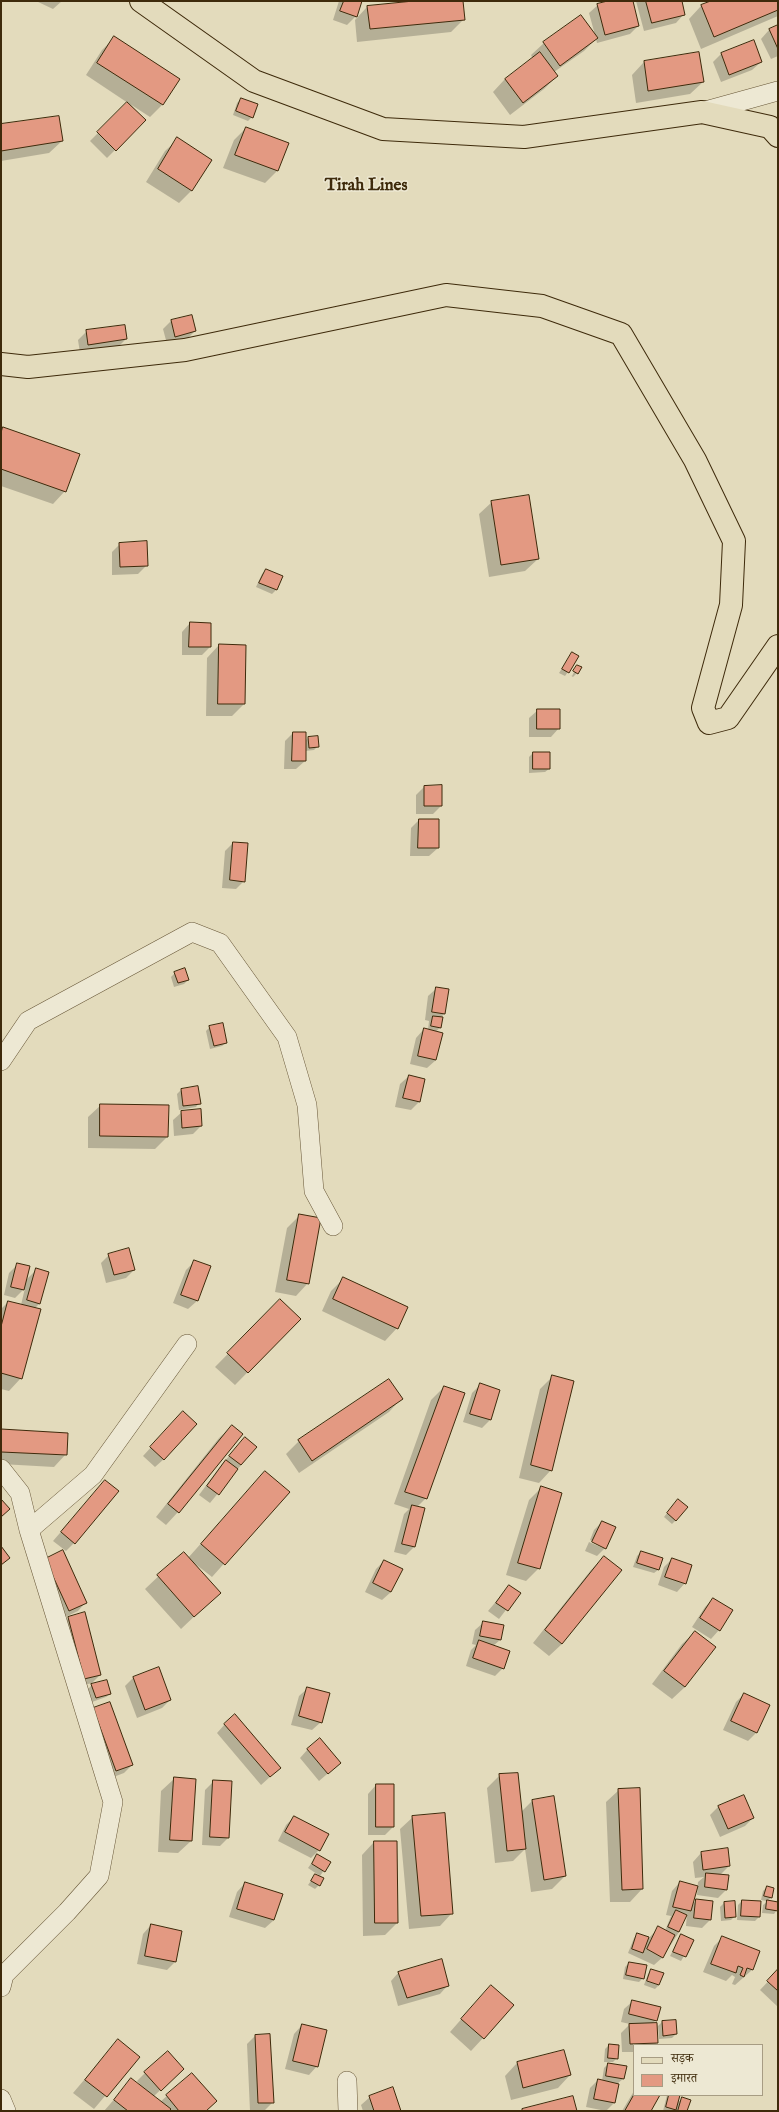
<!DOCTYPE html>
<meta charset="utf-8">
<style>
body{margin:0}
#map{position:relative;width:779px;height:2112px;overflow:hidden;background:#e3dbbc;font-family:"IM FELL English","Noto Serif Devanagari",serif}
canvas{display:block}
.frame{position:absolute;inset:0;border:2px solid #3e2a0b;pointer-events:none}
.legend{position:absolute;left:633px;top:2044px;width:130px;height:52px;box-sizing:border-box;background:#ede8d3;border:1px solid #a79c83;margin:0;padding:5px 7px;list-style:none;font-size:12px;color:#3e2a0b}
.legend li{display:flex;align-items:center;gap:8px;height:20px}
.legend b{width:20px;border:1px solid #a79c83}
</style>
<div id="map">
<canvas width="779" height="2112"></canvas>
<div class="frame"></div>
<ul class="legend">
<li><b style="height:5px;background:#e3dbbc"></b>सड़क</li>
<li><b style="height:11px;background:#e39982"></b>इमारत</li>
</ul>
</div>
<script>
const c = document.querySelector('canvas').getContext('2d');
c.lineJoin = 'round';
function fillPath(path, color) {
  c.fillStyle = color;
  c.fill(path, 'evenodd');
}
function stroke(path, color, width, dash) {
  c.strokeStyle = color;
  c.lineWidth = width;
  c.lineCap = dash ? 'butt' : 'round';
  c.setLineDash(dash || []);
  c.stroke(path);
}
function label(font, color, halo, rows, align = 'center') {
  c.font = font + ' "IM FELL English",serif';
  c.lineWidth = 3;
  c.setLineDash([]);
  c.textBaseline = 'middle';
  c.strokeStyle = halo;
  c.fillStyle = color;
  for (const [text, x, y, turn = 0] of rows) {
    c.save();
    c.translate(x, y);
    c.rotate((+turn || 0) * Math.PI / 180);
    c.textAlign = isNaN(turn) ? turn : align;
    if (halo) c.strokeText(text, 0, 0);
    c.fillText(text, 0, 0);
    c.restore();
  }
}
fillPath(new Path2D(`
 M36,1h26l-9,8z
 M339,1h22l-6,18v-2l-8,8 -14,-5z
 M424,1h38l2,18 -13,13 -94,10 -2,-22 12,-13z
 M612,1h20l6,25 -8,8 -33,9 -1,-4 -12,12 -30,21 3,4 -13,13 -34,26 -17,-23 12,-13 28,-20 -2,-4 13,-12 37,-27 14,19 -6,-22 9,-8z
 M636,1h45l3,13 -8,9 -32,8z
 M714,1h64v15l-77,33 -12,-30 12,-13z
 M778,26v30l-7,3 -10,-20 8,-9z
 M115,37l47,68 -12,12 -20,-13 15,16 -38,38 -17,-17 38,-38 -42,-28 16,-25z
 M753,41l8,21 -9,8 -31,12 -8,-20 8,-8z
 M644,62l59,20 -13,12 -54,9 -4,-28z
 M241,99l11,18 -4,4 -15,-6 4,-12z
 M1,125l61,16 -13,12 -48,8z
 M246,128l42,16 -11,27 -12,12 -42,-15 11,-28z
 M178,139l14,51 -13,13 -33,-21 19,-31z
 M191,316l4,15 -8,8 -20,5 -4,-15 8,-8z
 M87,331l39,8 -8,8 -38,6 -2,-13z
 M4,428l61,63 -12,13 -52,-18v-55z
 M492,502l46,57 -13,12 -36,6 -10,-63z
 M120,544l26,22 -8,8 -26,1v-23z
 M266,570l10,20 -4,4 -16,-7 6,-13z
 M190,623l20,24 -8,8h-20v-23z
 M219,645l25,59 -12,12h-26l1,-58z
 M572,653l-4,19 -3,4 -6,-3z
 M577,666v7l-4,4 -3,-2 2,1z
 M538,710l21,18 -8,9h-22v-19z
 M293,733l12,8 3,-3 10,8 -4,4 -9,1v10l-9,8h-12l1,-28z
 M533,753h16v16l-4,3 -16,1v-16z
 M424,787l17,19 -8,8h-17v-19z
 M419,820l19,28 -9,8h-19l1,-28z
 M233,843l11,38 -8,8 -14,-1 3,-37z
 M175,973l13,7 -4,4 -10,3 -3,-10z
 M437,988l11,2 -4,24 -4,4v10l-5,4 1,28 -9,8 -17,-4 6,-26 8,-9 4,1 1,-9 -4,-1 3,-24z
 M210,1027l16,16 -4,3 -12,3 -4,-18z
 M409,1076l15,3 -5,23 -8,8 -16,-3 5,-23z
 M197,1087l2,16 -3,4 -17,3 -2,-16 4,-4z
 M101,1105l66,32 -12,12 -67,-1v-31z
 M182,1112l19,14 -8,8 -19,2 -1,-16z
 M300,1215l8,68 -12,13 -21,-4 12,-64z
 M109,1255l25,15 -8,8 -20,5 -5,-20z
 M194,1262l3,39 -9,8 -15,-6 13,-33z
 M18,1264l8,16 10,-10 4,33 -5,5 -14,70 -12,13 -8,-2v-80l7,-7 13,3 4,-17 -10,10 -11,-3 5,-22z
 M344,1278l53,50 -12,13 -63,-30 9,-20z
 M281,1300l19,19 -65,66 -20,-18z
 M553,1376l-2,94 -12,13 -20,-5 21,-89z
 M480,1385l10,35 -8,8 -19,-6 9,-29z
 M444,1387l-18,111 -9,9 -3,40 -8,8 -12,-3 10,-38 5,-5 -15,-5 37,-104z
 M401,1399l-12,13 -90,61 -13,-19 13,-13z
 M175,1421l-11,38 -9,8 -12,-11z
 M232,1426l-54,86 -12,13 -10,-8 63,-79z
 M1,1430l65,24 -12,13 -53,-3z
 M245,1438l11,9 -46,56 -11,-8 23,-31z
 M105,1481l-31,62 -8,8 -13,-10z
 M253,1485l35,7 -76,85 -23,-18 30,34 -38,36 -36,-40 38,-36 5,5z
 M542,1487l-3,81 -13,13 -20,-6 23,-75z
 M674,1504l2,16 -4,4 -8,-7z
 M602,1522l3,26 -8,8 -12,-5 4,-9 14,6v-2l-13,-6 4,-10z
 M641,1552l17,18 -4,3 -21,-6 4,-11z
 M604,1557l16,14 -58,73 -13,12 -16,-13 58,-73z
 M672,1559l13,24 -8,9 -19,-7 6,-18z
 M45,1560l41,42 -8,9 -17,8z
 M384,1561l7,31 -9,8 -17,-8 11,-23z
 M509,1586l10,7 -20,26 -11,-8z
 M713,1599l6,31 -8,9 -19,-12 13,-20z
 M68,1618l32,57 -8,8 -16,4 -16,-61z
 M484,1622l16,18 -7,6 10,22 -8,8 -29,-10 5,-16 5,-5 -4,-1 3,-14z
 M695,1632l-10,55 -13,12 -20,-15 30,-40z
 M158,1669l12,31 -8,8 -25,10 -12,-32 8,-8z
 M92,1685l18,9 -4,3 -14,5 -4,-13z
 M308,1688l13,34 -9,8 -21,-5 8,-29z
 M744,1694l25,11 -13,28 -8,8 -25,-11 13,-28z
 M109,1703l23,62 -8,8 -16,6 -23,-62z
 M225,1724l55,44 -19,17 -44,-52z
 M308,1749l32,14 -21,18 -19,-23z
 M500,1775l21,37 11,-11 33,75 -13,13 -21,3 -6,-43 -12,12 -18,2 -8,-75z
 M174,1779l17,62 -13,12 -20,-1 3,-61z
 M214,1781l14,57 -8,8 -18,-1 3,-55z
 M376,1785h17v42l-8,8h-17v-41z
 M619,1790l23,99 -12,13h-20l-4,-100z
 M719,1806l34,12 -8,8 -25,11 -10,-22z
 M294,1817l25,33 -8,8 -33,-17 8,-16z
 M413,1817l39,96 -12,13 -31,3 -9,-100z
 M374,1842l23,81 -12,12 -22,1 -1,-81z
 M701,1853l28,13 -9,9 6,15 -8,8 -21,-3 1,-13 6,-5 -9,1 -2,-16z
 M317,1855l12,8 -9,13 -12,-8z
 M315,1875l4,10 -4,4 -7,-4z
 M680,1882l12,23 5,-5 13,20 -8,8 -16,-2 1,-13 -8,19 -16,25 -9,8 -26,-12 6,-15 4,-4 11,4 9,-10 7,3 6,-15 -5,-1 6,-24z
 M245,1883l36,11 -7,26 -9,8 -36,-11 8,-25z
 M767,1887l4,11 -4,3 -6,-1 2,-9z
 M742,1901l17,16 -4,4 -18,-1 1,-15z
 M734,1902l1,14 -4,4 -10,1 -1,-14 4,-4z
 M767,1902l11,1 -1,7 -3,4 -12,-1 1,-8z
 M151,1925l24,37 -8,8 -30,-6 6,-30z
 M681,1935l12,6 -12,20 -11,-5z
 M722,1938l37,14 -7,18 -17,15 -3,-1 3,-7 -3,-2 -6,6 -23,-9 11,-26z
 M629,1963l14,15 -4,4 -16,-3 2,-12z
 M652,1970l11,4 -4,11 -4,4 -11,-4 4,-11z
 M778,1971v36l-18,-17z
 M399,1972l49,13 -8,9 -42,12 -7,-25z
 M479,1999l4,39 -12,13 -21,-19z
 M633,2001l23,19 -4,4 5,19 -3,2h-20v7h-12l-1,-19 9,-9 -9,-2 3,-13z
 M662,2022l14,12 -4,4 -13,1 -1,-13z
 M302,2025l15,41 -8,9 -24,-6 9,-35z
 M255,2036l18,66 -9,9h-14l-3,-67z
 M118,2040l20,17 -44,52 -21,-16z
 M609,2045l8,13 -4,4h-9l1,-13z
 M517,2063l53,12 -12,13 -47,12 -6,-24z
 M608,2064l15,15 -5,4 -4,20 -8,8 -20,-4 4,-19 8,-8 4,1 2,-13z
 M145,2073l29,4 -21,20 7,5 32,-28 24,27 -10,10h-102l27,-31 10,6 -4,-5z
 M634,2091v4h24l-8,16h-28z
 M667,2095h12l-3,9 7,-6 3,13h-10l1,-3 -3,3h-11z
 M370,2097l30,14h-37l-2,-6z`), '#0003');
const building = new Path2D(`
 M344,1h18l-5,16 -17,-6z
 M414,1h49l2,19 -95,9 -3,-23z
 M608,1h25l6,25 -34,9 -8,-31z
 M646,1h36l3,14 -33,8z
 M711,1h67v9l-64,27 -13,-32z
 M581,15l17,23 -38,28 -17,-24z
 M778,25v24l-9,-20z
 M114,36l66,43 -17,26 -66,-42z
 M754,40l8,22 -33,13 -8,-22z
 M540,52l18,24 -35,27 -18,-24z
 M699,52l5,30 -56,9 -4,-30z
 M241,98l17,6 -5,14 -17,-7z
 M127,102l19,18 -30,31 -19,-19z
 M59,116l4,25 -62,10v-27z
 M246,127l43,16 -11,28 -43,-16z
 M177,137l35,23 -20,31 -34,-22z
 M192,315l4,16 -21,6 -4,-17z
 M125,325l2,14 -39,6 -2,-15z
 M3,427l77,27 -14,38 -65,-23v-36z
 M529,495l10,64 -38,6 -10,-64z
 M147,541l1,25 -28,1 -1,-24z
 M266,569l17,7 -6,14 -18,-7z
 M190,622l21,1v24h-22z
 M219,644l27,1 -1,59h-27z
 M572,652l7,4 -10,17 -7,-4z
 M577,665l5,2 -4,7 -5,-3z
 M537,709h23v20h-23z
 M293,732h13v29h-14z
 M318,736l1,11 -10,1 -1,-11z
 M533,752h17v17h-17z
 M442,785v21h-18v-20z
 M419,819h20v29h-21z
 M233,842l15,1 -3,39 -15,-2z
 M185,968l4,12 -11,3 -4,-11z
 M436,987l13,2 -4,25 -13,-2z
 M433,1016l10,1 -2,11 -10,-2z
 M223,1023l4,20 -13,3 -5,-20z
 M424,1028l19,5 -7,27 -18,-4z
 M409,1075l16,4 -5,23 -17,-4z
 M198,1086l3,18 -18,2 -2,-17z
 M100,1104l69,1 -1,32 -68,-1z
 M201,1109l1,17 -20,2 -1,-17z
 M299,1214l22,4 -12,66 -22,-4z
 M129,1248l6,22 -21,5 -6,-21z
 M194,1260l17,6 -13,35 -17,-6z
 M17,1263l13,3 -6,24 -13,-3z
 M36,1268l13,4 -9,32 -13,-4z
 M343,1277l65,30 -10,22 -65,-30z
 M280,1299l21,20 -53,54 -21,-20z
 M8,1301l33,8 -19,70 -21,-6v-46z
 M552,1375l22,6 -22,90 -21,-6z
 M389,1379l14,20 -91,62 -14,-21z
 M480,1383l20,7 -9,30 -21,-6z
 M444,1386l21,7 -38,106 -22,-7z
 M183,1411l14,13 -33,36 -14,-13z
 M232,1425l11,9 -64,79 -11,-9z
 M1,1429l67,4 -1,22 -66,-3z
 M245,1437l12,10 -16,18 -12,-9z
 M226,1460l12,9 -19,26 -12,-9z
 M265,1471l25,21 -65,73 -24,-21z
 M105,1480l14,11 -44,53 -14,-12z
 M541,1486l21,7 -22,76 -22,-6z
 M1,1499l9,10 -9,8z
 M678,1499l10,8 -12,14 -9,-8z
 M412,1505l13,3 -10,39 -13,-3z
 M602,1521l14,6 -10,22 -14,-7z
 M1,1546l9,12 -9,7z
 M63,1550l24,53 -18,8 -24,-52z
 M641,1551l22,7 -4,12 -22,-7z
 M184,1552l37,41 -27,24 -37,-42z
 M604,1556l18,14 -60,74 -17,-14z
 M672,1558l20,7 -6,19 -21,-7z
 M384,1560l19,9 -12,23 -18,-9z
 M509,1585l12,8 -13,18 -12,-8z
 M713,1598l20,12 -13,21 -20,-13z
 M85,1612l16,63 -17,4 -16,-62z
 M483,1621l21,4 -3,15 -21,-4z
 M695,1631l21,16 -31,40 -21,-16z
 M479,1640l31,11 -6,18 -31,-11z
 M159,1667l12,33 -26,10 -12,-33z
 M107,1680l4,14 -15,4 -5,-14z
 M307,1687l23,6 -8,30 -23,-7z
 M744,1693l26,12 -13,28 -26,-12z
 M110,1702l23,63 -17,6 -23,-63z
 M235,1714l46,54 -11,9 -46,-53z
 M320,1738l21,25 -13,11 -21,-25z
 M518,1773l8,76 -19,2 -8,-77z
 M174,1777l22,2 -4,62 -22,-1z
 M213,1780l19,1 -3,57 -19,-1z
 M376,1784h18v43h-18z
 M640,1788l3,101 -21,1 -4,-101z
 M744,1795l10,23 -26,11 -10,-23z
 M554,1796l12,80 -22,4 -12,-80z
 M445,1813l8,101 -32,2 -9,-100z
 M294,1816l35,18 -9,17 -35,-19z
 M374,1841h23l1,82h-23z
 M728,1848l2,18 -27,4 -2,-18z
 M317,1854l14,8 -6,10 -13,-8z
 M706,1873l23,2 -2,15 -22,-3z
 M315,1874l9,4 -4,8 -9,-5z
 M680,1881l18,5 -7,25 -18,-4z
 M245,1882l38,12 -9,26 -37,-11z
 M767,1886l7,2 -2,10 -8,-2z
 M696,1899l17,2 -2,19 -17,-2z
 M742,1900l19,1 -1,16 -19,-1z
 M767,1900l11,2v9l-12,-2z
 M735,1901l1,16 -11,1 -1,-16z
 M676,1910l11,5 -8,17 -11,-5z
 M151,1924l31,7 -6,31 -31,-6z
 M658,1926l17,9 -12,23 -16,-9z
 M637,1933l12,4 -6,16 -11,-4z
 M681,1934l13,6 -8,17 -13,-5z
 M722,1936l38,15 -7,19 -6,-2 -3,9 -4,-2 3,-7 -5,-2 -2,7 -25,-9z
 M442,1959l7,27 -42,12 -9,-26z
 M629,1962l18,3 -3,14 -18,-4z
 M651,1969l13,4 -5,12 -12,-4z
 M778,1969v22l-11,-10z
 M491,1985l23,20 -30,34 -23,-20z
 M632,2000l29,7 -4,14 -28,-7z
 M676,2020l1,14 -14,2 -1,-15z
 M657,2023l1,20 -28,1 -1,-20z
 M302,2024l25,6 -9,37 -25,-6z
 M270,2034l4,69h-16l-3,-68z
 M118,2039l22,18 -33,40 -22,-17z
 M609,2044l10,1 -1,14 -10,-1z
 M564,2050l7,25 -48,13 -6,-26z
 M168,2051l16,18 -23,22 -17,-19z
 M608,2063l19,3 -3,13 -18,-3z
 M192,2073l25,28 -11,10h-27l-13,-16z
 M131,2078l40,31 -2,2h-41l-14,-11z
 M598,2079l21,5 -4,19 -21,-4z
 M393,2087l8,24h-27l-5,-15z
 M634,2095h26l-9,16h-26z
 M669,2095h11l-4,15 -10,-3z
 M573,2096l4,15h-55v-2z
 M682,2097l9,3 -4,11h-9z`);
fillPath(building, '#e39982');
stroke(building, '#3e2a0b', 1);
const minor = new Path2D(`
 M702,112l76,-21
 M1,1061l27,-40 164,-89 28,11 67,94 20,68 7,86 19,35
 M1,1469l19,24 9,37 84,272 -14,74 -32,36 -63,63 -3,12
 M29,1530l64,-55 94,-131
 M347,2081l1,30
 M1,2099l5,12`);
const primary = new Path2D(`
 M141,1l113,80 129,48 141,8 178,-25 68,15 8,9
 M1,364l27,3 157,-17 261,-55 96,11 79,28 74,126 39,81 -3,64 -28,103 6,15 19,-5 50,-72`);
stroke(minor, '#675637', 20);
stroke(primary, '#3e2a0b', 24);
stroke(minor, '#ede8d3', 19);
stroke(primary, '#e3dbbc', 22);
label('bold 17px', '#3e2a0b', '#ede8d3', [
 ["Tirah Lines",366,187]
]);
</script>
